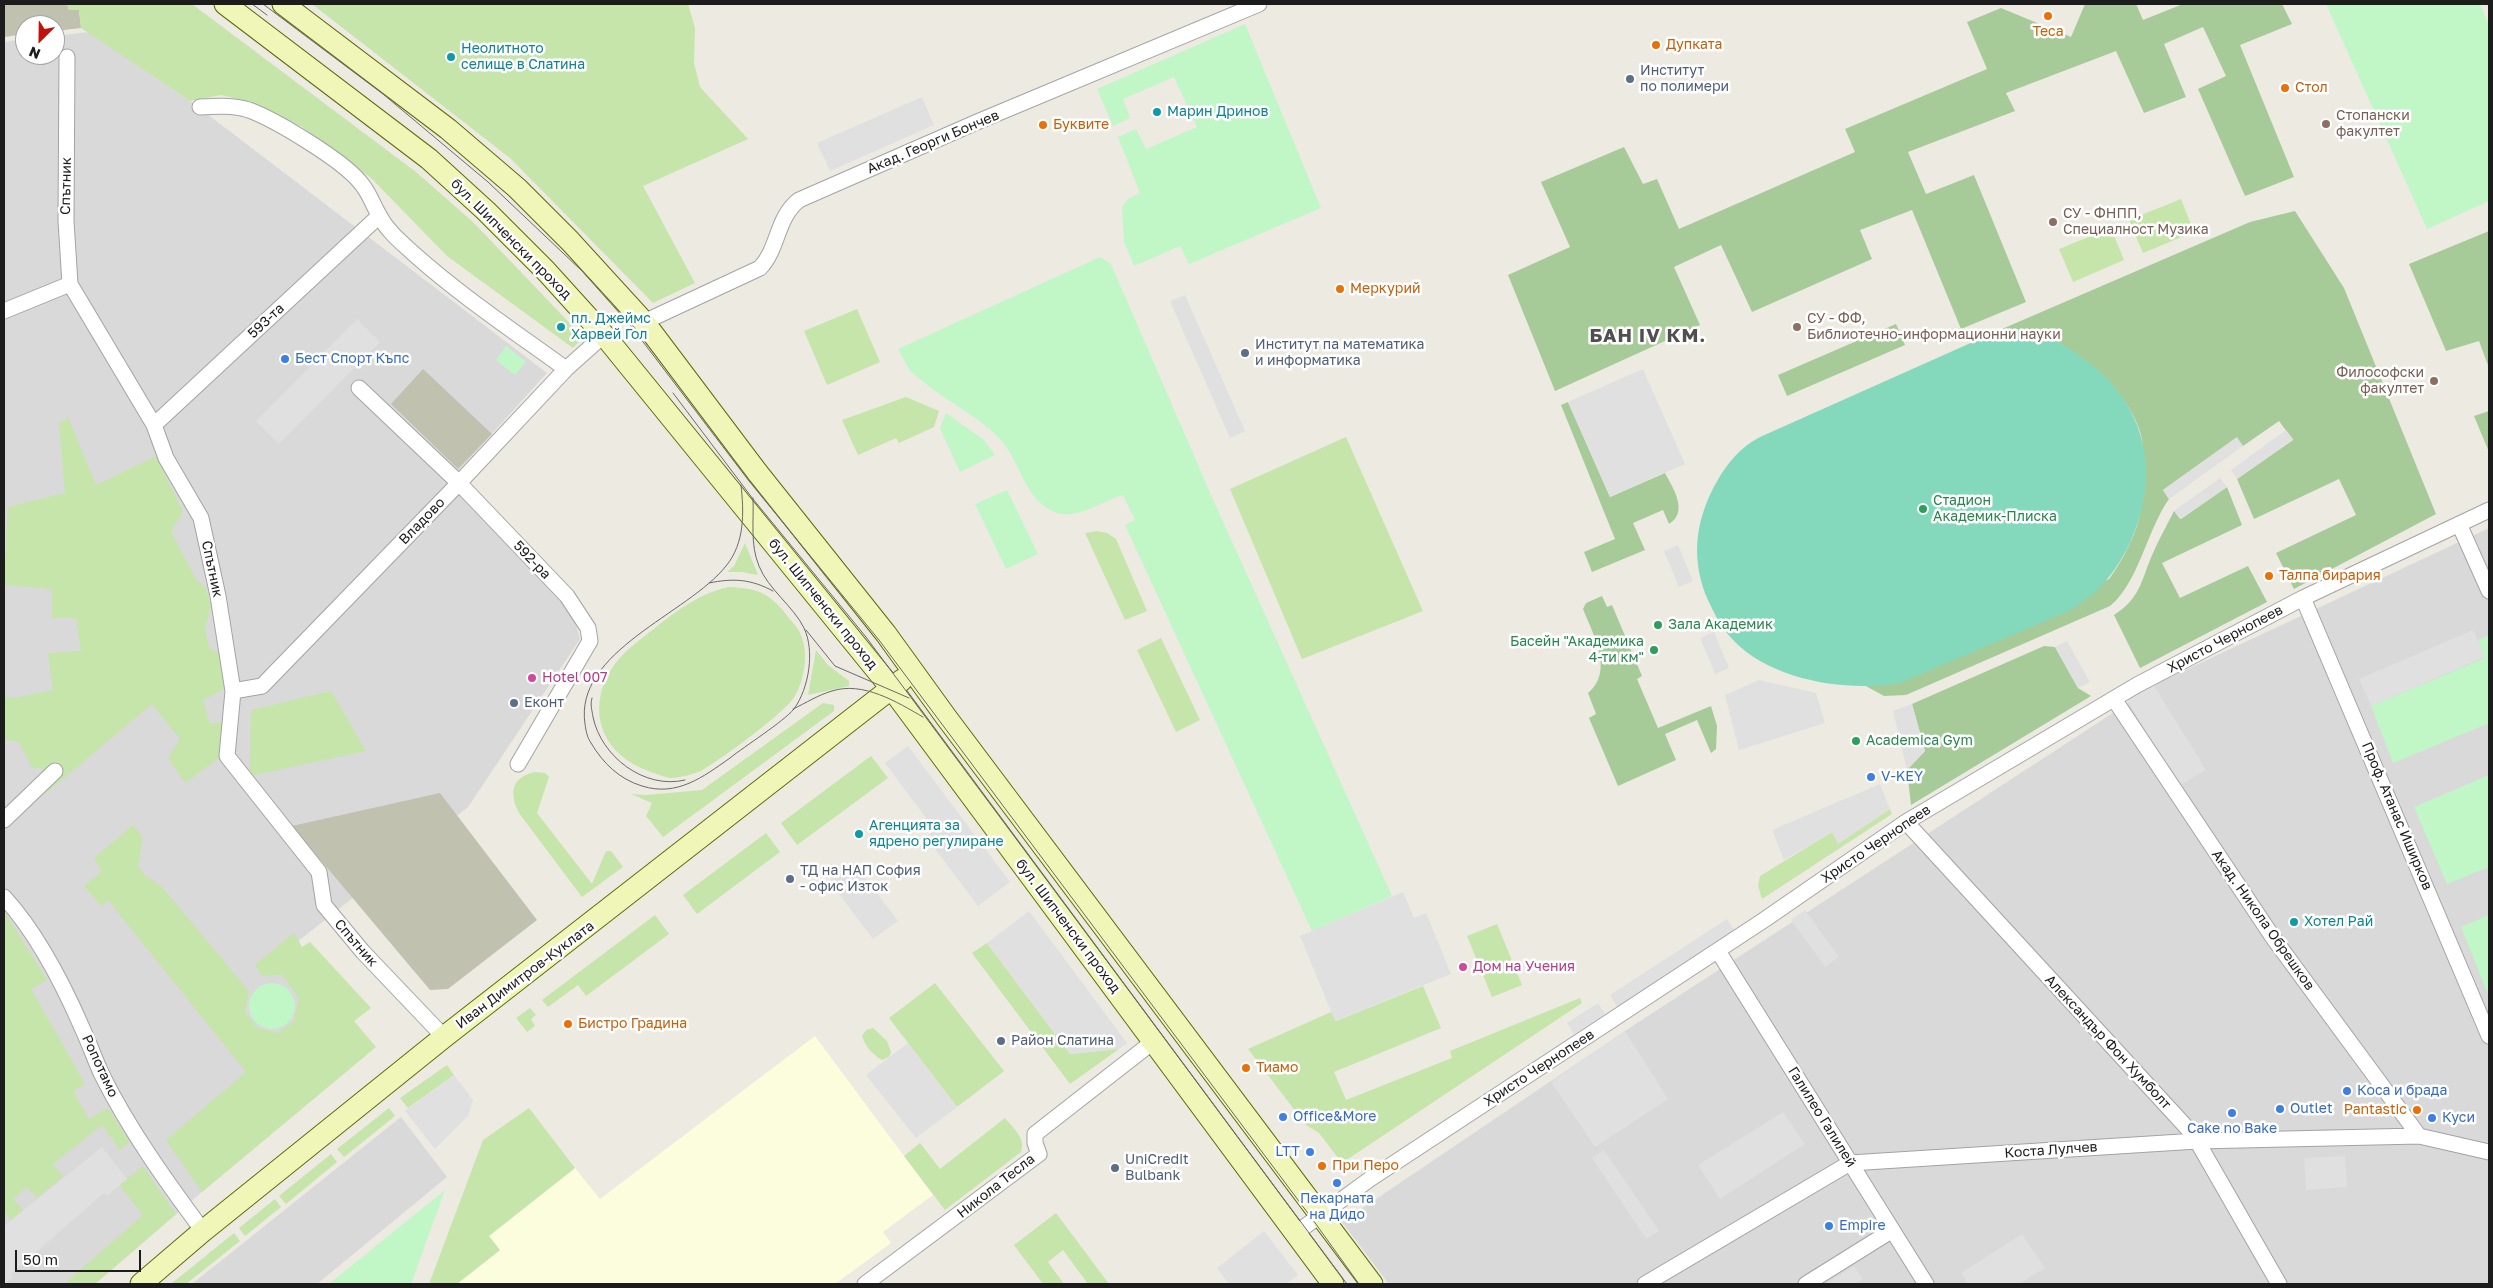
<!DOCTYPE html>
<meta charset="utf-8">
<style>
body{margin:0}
#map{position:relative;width:2493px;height:1288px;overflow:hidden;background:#edeae2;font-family:"Golos Text",sans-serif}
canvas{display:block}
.frame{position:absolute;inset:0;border:5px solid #1c1c1c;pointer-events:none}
.north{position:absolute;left:15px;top:15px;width:50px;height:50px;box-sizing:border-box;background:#fff;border:1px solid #a4a4a4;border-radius:50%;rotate:203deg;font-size:14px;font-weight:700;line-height:20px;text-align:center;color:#1c1c1c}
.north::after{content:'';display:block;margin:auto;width:18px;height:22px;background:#bf120a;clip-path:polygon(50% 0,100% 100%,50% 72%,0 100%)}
.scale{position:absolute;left:15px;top:1250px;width:126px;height:22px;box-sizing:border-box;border:2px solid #1c1c1c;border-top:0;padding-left:6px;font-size:15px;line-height:18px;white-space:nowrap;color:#1c1c1c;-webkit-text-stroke:4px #fff;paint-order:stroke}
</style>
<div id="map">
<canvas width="2493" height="1288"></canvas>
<div class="frame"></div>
<div class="north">N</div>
<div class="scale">50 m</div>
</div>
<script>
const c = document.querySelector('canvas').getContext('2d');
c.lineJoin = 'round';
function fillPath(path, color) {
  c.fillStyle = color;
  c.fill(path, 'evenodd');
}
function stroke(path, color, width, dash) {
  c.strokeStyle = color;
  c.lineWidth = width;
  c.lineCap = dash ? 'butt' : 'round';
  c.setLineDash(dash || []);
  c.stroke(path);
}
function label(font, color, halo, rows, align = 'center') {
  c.font = font + ' "Golos Text",sans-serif';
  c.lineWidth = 5;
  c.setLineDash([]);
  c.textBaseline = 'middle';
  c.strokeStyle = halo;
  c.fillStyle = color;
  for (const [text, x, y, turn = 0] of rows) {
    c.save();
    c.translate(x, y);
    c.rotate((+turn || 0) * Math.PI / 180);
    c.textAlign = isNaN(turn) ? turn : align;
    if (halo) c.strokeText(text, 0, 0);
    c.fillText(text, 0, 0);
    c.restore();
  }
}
fillPath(new Path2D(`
 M88,32l102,69 357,272 -98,108 123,130 8,28 -112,168 -185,146 82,103 -163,136 -107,92h-91v-1242l21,-3v16h30v-19z
 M2489,528v756h-1100l-47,-62 289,-195 531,-346z
 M401,1117l46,60 -130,107h-125z`), '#dad9d9');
fillPath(new Path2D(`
 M815,1036l118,159 -50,37 8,11 -56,41h-378l42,-33 -10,-15 86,-68 25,31z`), '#fcfddc');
fillPath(new Path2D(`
 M4,4h63l2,6h10l2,18 -26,3v-6h-30v9l-21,3z
 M423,369l69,65 -34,35 -67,-65z
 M440,793l97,127 -89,69 -18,1 -138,-164z`), '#c0c1af');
fillPath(new Path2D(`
 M67,4h125l224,168 57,50 110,115 -10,11 -126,-92 -76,-78 -69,-51 -52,-25 -29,-7 -31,6 -109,-73 -2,-18h-10z
 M312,4h376l7,24 -1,35 6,24 48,52 -105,47 52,97 -42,20 -143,-145z
 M2181,199l13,33 -51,21 -14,-33z
 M2111,228l13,32 -51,22 -14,-33z
 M857,309l23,53 -53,23 -23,-54z
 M906,397l33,14 -5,16 -35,16 -3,-5 -38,17 -16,-35z
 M68,417l28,68 60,-29 27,56 -12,20 26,49 8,5 6,20 -6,22 4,20 14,7 5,32 -25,13 7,24 14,-3 -2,35 -37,27 -17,-25 12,-19 -28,-35 -107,90 -3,-26h-10l-13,-26 -15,-3v-43l10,2 39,-8 -5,-37 33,-2 -5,-33h-24v-29l-48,-4 4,-78 57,-14 -6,-69z
 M1346,437l77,174 -121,48 -72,-170z
 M1097,531l10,2 9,6 31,72 -22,9 -40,-87z
 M745,543l13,32 -16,-3h-15l7,-6z
 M729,587c30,1 42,7 60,31 4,5 9,10 11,15 9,19 5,45 -5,63 -10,17 -75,64 -94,75 -7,3 -22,7 -30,7 -7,-1 -18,-5 -25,-8 -59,-23 -60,-85 -15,-123 30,-23 61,-53 98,-60z
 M1161,638l39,82 -24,12 -39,-82z
 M816,650l12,15 21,16v5l-41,9z
 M331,691l35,60 -116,25 1,-66z
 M823,703l11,2v6l-171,126 -17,-21 6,-13 -21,-9 15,1 56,-5z
 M871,756l17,22 -91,67 -16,-22z
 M535,772l10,1 4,4 -12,36 55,71 14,-33h5l12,16 -41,30 -63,-84c-10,-20 -8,-36 16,-41z
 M1890,809l2,5 -130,85 -4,-13 2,-10 72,-44 7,11z
 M133,825l10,13 -5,29 8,9 15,10 88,105 -4,21 12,16 21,5 16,-12 5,-23 -17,-23 -20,1 -7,-11 39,-32 8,14 8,-5 61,66 -17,13 22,26 -174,145 -36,-52 80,-68 -138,-172 -7,6 -17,-20 18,-15 -8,-13z
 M766,833l14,19 -83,62 -14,-19z
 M4,911l43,69 -16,9 54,95 -12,7 16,28 19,-11 22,34 -10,8 -18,-25 -49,39 10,13 -26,21 -10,-11 -14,12 10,11 -12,10 -7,-8z
 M655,915l14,19 -83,62 -8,-11 -30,22 -6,-7z
 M1497,924l25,61 -30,12 -25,-61z
 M987,943l83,111 49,-5 -49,35 -98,-131z
 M935,983l69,88 -47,36 -68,-89z
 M1423,986l18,42 -107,44 12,28 106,-42 -2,-7 130,-53 2,5 -240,160 -23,-30 -13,-8 -58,-76 83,-37 5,9z
 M530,1008l6,7 -5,4 4,7 -8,6 -11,-14z
 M873,1028l14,13 4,11 -2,5 -7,3c-9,-5 -17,-14 -20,-24l4,-6z
 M447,1065l7,10 -46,33 -8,-10z
 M389,1108l6,8 -51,41 -7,-8z
 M529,1108l46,60 -86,68 11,14 -43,34h-28l54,-144z
 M1005,1118c8,10 21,20 16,34l-76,58 -41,-54 16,-13 20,26z
 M331,1154l6,8 -51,42 -7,-8z
 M143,1166l33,48 -81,70h-31l79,-69 -24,-30z
 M275,1199l6,8 -36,29 -6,-8z
 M1056,1213l53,71h-21l-25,-34 -15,12 16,22h-21l-29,-39z
 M234,1233l6,8 -54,43h-15z`), '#c5e5aa');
fillPath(new Path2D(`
 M2085,4h51l7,16 40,-16h99l10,20 -52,21 54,132 -49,19 -47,-107 28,-13 -23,-49 -39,17 22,53 -42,16 -28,-62 -110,42 9,18 -107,41 18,42 48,-19 52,127 -65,27 -49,-119 -52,20 12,29 -120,53 -31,-67 -47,22 26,58 -145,66 -47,-116 62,-28 -29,-65 83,-35 19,37 14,-5 22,50 176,-77 -10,-23 142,-60 -20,-47 34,-14 70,29z
 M2295,211l49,77 92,226 -142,75 -18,-36 80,-38 -17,-36 -85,40 -17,-40 56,-39 -14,-19 -36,25 -7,-8 -73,52 6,9c-22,31 -31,85 -59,107l-204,89 -22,1 -20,-11 245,-106c13,-18 26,-42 31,-64 3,-11 2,-23 2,-34 0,-11 2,-23 1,-34 -2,-34 -37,-73 -64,-91 -23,-17 -48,-29 -77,-27l248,-107z
 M2489,231v137l-10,-27 -33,10 -37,-87z
 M1896,324l9,21 -118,51 -9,-21z
 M1568,402l42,95 55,-24c8,15 24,39 4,51l-6,-14 -30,13 12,27 -53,22 -8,-20 31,-13 -54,-134z
 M2489,411v41l-15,-36z
 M2227,487l15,38 -80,38 18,35 68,-32 19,36 -127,66 -26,-53c27,-17 27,-35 39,-62 6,-14 14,-28 21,-42l7,8z
 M1602,596l5,11 5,-2 30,71 -5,3 21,49 53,-22 6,20 -1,23 -5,4 -14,-33 -32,14 11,26 -58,26 -29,-68 7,-4 -8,-21c26,-22 6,-57 -5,-84l3,-6z
 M2044,646l11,1 23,41 13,8 -180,109 -4,-35 18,-19 -13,-47z`), '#a6cb99');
fillPath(new Path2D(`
 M2326,4h154l9,21v176l-62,28z
 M1245,24l76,184 -132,56 -9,-18 -46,20 -10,-24 -2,-35 6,-8 12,-6 -22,-56 18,-8 10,20 51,-22 -23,-50 -51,22 7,19 -17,8 -16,-37z
 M1100,257l11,7 100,231 181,401 -80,35 -187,-406 10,-5 -12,-25c-19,5 -46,25 -66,18 -34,-13 -35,-50 -57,-74 -21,-22 -50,-36 -74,-55 -5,-5 -13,-9 -17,-15 -4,-6 -7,-14 -11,-20z
 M506,346l20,16 -11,13 -19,-15z
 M946,413l37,26 12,16 -35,17 -20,-44z
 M1007,490l31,64 -32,15 -31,-65z
 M2489,635v88l-96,40 -22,-57 114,-48 -7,-18z
 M2489,775v92l-42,17 -33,-77z
 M2489,915v82l-28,-70z
 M249 1006a23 23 0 1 1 46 0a23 23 0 1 1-46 0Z
 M445,1190l-34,94h-82z`), '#c1f6c7');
fillPath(new Path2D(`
 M2002,329c29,-2 54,10 78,27 65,45 83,115 50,187 -16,32 -34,54 -66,70l-164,70c-53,9 -126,-2 -165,-41 -14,-14 -23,-32 -30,-49 -12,-33 -10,-64 4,-96 12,-25 25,-46 51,-60z`), '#84d9bc');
fillPath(new Path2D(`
 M922,97l12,28 -104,46 -13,-28z
 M1185,295l60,136 -15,7 -60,-137z
 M357,319l23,23 -101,102 -23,-23z
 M1643,369l42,95 -75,33 -42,-95z
 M2286,430l7,9 -56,40 -6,-9z
 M2237,437l6,9 -74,53 -6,-9z
 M2220,478l7,9 -47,32 -6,-8z
 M1678,545l15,36 -14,6 -15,-36z
 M2473,630l12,27 -114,49 -12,-27z
 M1714,632l15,36 -14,6 -15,-36z
 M2067,641l23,41 -12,6 -23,-41z
 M1759,680l57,13 9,30 -86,27 -14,-55z
 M2153,684l53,86 -27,16 -52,-86z
 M1912,704l13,47 -18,19 -14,-59z
 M908,746l102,136 -32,24 -52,-69 9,-7 -50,-67z
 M1880,784l10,25 -52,35 -6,-12 -48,28 -12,-30z
 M854,863l44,58 -25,18 -44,-58z
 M1403,892l11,26 12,-5 25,61 -116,47 -35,-85z
 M1805,910l34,47 -14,10 -34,-47z
 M1029,911l98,132 -8,6 -49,5 -83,-111z
 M1727,919l7,11 -117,77 -7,-12z
 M1598,1003l7,11 -31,20 -7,-11z
 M1625,1031l43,68 -73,48 -44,-65z
 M908,1043l49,64 -41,31 -50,-63z
 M454,1075l19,25 -5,16 -33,33 -30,-38z
 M1783,1112l22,32 -85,55 -22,-34z
 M102,1147l25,32 -20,17 -3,-3 -93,81 2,3 -9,7v-58z
 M1604,1150l55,81 -13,8 -54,-81z
 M2345,1156l2,31 -41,3 -2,-32z
 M1264,1231l34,44 -12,9h-57l-12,-16z
 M2022,1234l23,34 -26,16h-51l-7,-11z
 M1854,1266l9,13 -8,5h-29z`), '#e0e0e0');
const street = new Path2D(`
 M67,57l-1,164 4,63 84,141 12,33 35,60 17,78 15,95 -6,65 92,116 5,33 39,47 81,85
 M200,107c16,-1 33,-2 49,3 27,10 93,50 111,72 9,10 12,21 19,33 8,16 22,27 35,39 47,42 101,78 152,115
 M4,311l66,-27
 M644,322l116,-54c19,-20 16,-50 39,-68l178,-78 282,-118
 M359,388l100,95 108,113 21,32 2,13 -72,123
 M154,425l225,-209
 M2459,524l30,67
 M2303,598l186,438
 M233,691l29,-5 197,-203 107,-114 38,-34
 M2114,699l160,240 145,197
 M4,820l51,-49
 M1906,822l283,308 8,11 82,143
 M4,897c32,35 60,89 79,133 7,15 12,30 19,45 28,56 64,106 101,156
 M1718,951l208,333
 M1296,1233l74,-54 394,-259 142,-98 231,-137 166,-87 186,-88
 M865,1284l174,-130 -4,-11v-9l119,-93
 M1645,1284l205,-121 347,-22 222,-5 70,16
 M1806,1284l85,-53`);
const secondary = new Path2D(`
 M225,4l204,155 57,52 60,60 58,64 288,354 441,595
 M283,4l165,125 69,59 53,53 74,81 113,150 129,162 60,83 426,567
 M141,1284l62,-53 241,-194 458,-357`);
stroke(street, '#a3a3a3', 17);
stroke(secondary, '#5e6d0a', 23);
stroke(street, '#fff', 15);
stroke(secondary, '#f0f6b8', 21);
stroke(new Path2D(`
 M252,4l15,11
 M263,4l120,90 105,88 94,89 49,55 118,155 130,159 434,580 46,64
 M673,393l80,106 113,138 481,647
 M741,485c3,27 4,58 -15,81 -38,48 -152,85 -141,158 1,7 2,13 6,19 12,20 28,36 51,43 35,11 61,-9 88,-28 15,-12 53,-36 64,-49 15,-21 21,-58 10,-81 -10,-21 -36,-39 -45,-62 -9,-22 -5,-44 -6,-68
 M709,583c24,-5 42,-4 64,8
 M806,630l29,36 74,32
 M592,698c-2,7 0,12 1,19 8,39 51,73 92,63
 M793,709c13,-6 25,-14 39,-18 31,-10 65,11 91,26`), '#6a6a6a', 1);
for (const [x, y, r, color] of [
 [2048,16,5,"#e8710a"],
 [1656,45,5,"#e8710a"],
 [451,57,5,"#0f9aa8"],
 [1630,79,5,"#5c6f8a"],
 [2285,88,5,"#e8710a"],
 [1157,112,5,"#0f9aa8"],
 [2326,124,5,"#8d6e63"],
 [1043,125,5,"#e8710a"],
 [2053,222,5,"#8d6e63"],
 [1340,289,5,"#e8710a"],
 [561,327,5,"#0f9aa8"],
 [1797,327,5,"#8d6e63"],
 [1245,353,5,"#5c6f8a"],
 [285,359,5,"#3f7fe0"],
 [2434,381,5,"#8d6e63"],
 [1923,509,5,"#2e9e5b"],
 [2269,576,5,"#e8710a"],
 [1658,625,5,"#2e9e5b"],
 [1654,650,5,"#2e9e5b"],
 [532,678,5,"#d1479c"],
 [514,703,5,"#5c6f8a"],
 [1856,741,5,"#2e9e5b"],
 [1871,777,5,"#3f7fe0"],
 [859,834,5,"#0f9aa8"],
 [790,879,5,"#5c6f8a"],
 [2294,922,5,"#0f9aa8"],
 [1463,967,5,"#d1479c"],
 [568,1024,5,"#e8710a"],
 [1001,1041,5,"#5c6f8a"],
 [1246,1068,5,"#e8710a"],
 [2347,1091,5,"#3f7fe0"],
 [2280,1109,5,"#3f7fe0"],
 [2417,1110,5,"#e8710a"],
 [2232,1113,5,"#3f7fe0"],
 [1283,1117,5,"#3f7fe0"],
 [2432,1118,5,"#3f7fe0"],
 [1310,1152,5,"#3f7fe0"],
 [1322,1166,5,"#e8710a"],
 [1115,1168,5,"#5c6f8a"],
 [1337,1183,5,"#3f7fe0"],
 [1829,1226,5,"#3f7fe0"]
]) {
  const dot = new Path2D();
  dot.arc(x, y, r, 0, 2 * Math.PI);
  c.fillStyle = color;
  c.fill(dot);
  stroke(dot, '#fff', 2);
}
label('14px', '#c56008', '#fff', [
 ["Теса",2048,32,"center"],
 ["Дупката",1666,45],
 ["Стол",2295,88],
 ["Буквите",1053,125],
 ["Меркурий",1350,289],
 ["Талпа бирария",2279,576],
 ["Бистро Градина",578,1024],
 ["Тиамо",1256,1068],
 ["Pantastic",2407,1110,"right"],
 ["При Перо",1332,1166]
], 'left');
label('14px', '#0d838f', '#fff', [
 ["Неолитното",461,49],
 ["селище в Слатина",461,65],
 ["Марин Дринов",1167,112],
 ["пл. Джеймс",571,319],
 ["Харвей Гол",571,335],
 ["Агенцията за",869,826],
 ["ядрено регулиране",869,842],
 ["Хотел Рай",2304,922]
], 'left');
label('14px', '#4e5e75', '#fff', [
 ["Институт",1640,71],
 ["по полимери",1640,87],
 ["Институт па математика",1255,345],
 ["и информатика",1255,361],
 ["Еконт",524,703],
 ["ТД на НАП София",800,871],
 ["- офис Изток",800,887],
 ["Район Слатина",1011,1041],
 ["UniCredit",1125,1160],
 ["Bulbank",1125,1176]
], 'left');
label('14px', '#785e54', '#fff', [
 ["Стопански",2336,116],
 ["факултет",2336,132],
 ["СУ - ФНПП,",2063,214],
 ["Специалност Музика",2063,230],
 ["СУ - ФФ,",1807,319],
 ["Библиотечно-информационни науки",1807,335],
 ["Философски",2424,373,"right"],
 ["факултет",2424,389,"right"]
], 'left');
label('14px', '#1c1c1c', '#fff', [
 ["Акад. Георги Бончев",933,142,-23],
 ["Спътник",66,186,-89],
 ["бул. Шипченски проход",511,239,45],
 ["593-та",266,321,-43],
 ["Владово",422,521,-46],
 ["592-ра",532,560,46],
 ["Спътник",212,569,78],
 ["бул. Шипченски проход",823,604,51],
 ["Христо Чернопеев",2225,639,-28],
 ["Проф. Атанас Иширков",2397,816,67],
 ["Христо Чернопеев",1876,844,-34],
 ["Акад. Никола Обрешков",2263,920,55],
 ["бул. Шипченски проход",1068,926,53],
 ["Спътник",356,943,49],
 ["Иван Димитров-Куклата",525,975,-37],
 ["Александър Фон Хумболт",2108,1042,47],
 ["Ропотамо",100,1066,65],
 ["Христо Чернопеев",1539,1068,-33],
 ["Галилео Галилей",1822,1117,58],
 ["Коста Лулчев",2051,1150,-4],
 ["Никола Тесла",996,1186,-38]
]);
label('14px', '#366cbe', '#fff', [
 ["Бест Спорт Къпс",295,359],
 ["V-KEY",1881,777],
 ["Коса и брада",2357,1091],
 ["Outlet",2290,1109],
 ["Office&More",1293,1117],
 ["Куси",2442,1118],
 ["Cake no Bake",2232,1129,"center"],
 ["LTT",1300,1152,"right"],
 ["Пекарната",1337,1199,"center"],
 ["на Дидо",1337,1215,"center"],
 ["Empire",1839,1226]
], 'left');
label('14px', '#27864d', '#fff', [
 ["Стадион",1933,501],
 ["Академик-Плиска",1933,517],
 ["Зала Академик",1668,625],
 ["Басейн \"Академика",1644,642,"right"],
 ["4-ти км\"",1644,658,"right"],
 ["Academica Gym",1866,741]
], 'left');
label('14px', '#b23c85', '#fff', [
 ["Hotel 007",542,678],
 ["Дом на Учения",1473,967]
], 'left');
c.letterSpacing = '1px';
label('bold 19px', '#4f4f4f', '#fff', [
 ["БАН IV КМ.",1648,336]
]);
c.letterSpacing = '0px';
</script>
